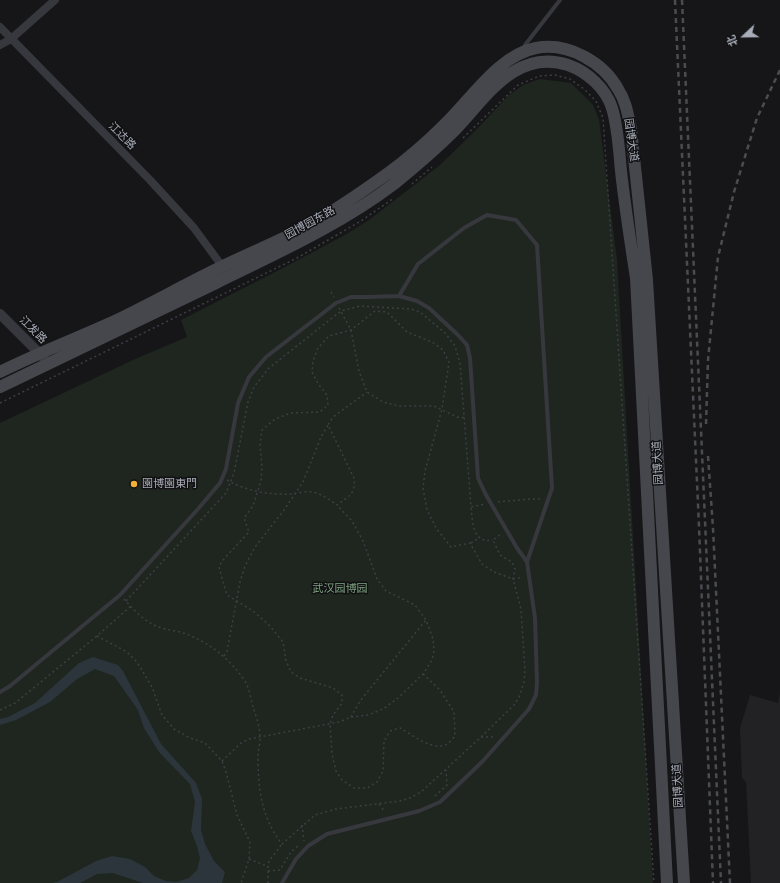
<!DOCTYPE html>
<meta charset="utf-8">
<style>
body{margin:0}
#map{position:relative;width:780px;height:883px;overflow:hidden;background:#161618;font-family:Rubik,"Noto Sans SC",sans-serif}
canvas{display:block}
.north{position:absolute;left:724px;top:16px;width:40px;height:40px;-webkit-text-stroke:3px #111113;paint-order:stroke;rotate:248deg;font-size:11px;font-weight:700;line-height:16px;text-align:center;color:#a8adb8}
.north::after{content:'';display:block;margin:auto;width:14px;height:18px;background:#a8adb8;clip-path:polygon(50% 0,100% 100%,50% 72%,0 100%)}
</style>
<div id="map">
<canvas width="780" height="883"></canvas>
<div class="north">北</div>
</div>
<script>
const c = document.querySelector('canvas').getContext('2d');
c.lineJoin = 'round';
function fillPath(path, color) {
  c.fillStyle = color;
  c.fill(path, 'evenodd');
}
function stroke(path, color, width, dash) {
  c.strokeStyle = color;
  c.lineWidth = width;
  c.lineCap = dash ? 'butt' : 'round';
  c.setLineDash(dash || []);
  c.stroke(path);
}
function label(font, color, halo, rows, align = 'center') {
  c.font = font + ' Rubik,"Noto Sans SC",sans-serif';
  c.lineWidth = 3;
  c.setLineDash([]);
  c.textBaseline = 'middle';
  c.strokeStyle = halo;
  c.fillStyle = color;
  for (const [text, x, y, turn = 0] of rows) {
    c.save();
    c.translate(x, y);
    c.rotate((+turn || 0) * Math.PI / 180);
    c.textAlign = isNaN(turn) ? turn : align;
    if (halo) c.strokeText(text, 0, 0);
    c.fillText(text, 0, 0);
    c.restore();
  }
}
fillPath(new Path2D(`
 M780,693v190h-29l-5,-101 -4,-4 -2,-50 10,-33 28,8z`), '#222225');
fillPath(new Path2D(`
 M540,79l31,4 22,22 6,14 18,141 36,623h-653v-460l135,-64 52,-22 -6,-17 100,-51 64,-34 24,-15 71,-55 36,-35 33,-35 14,-10z`), '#1e261f');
fillPath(new Path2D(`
 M93,657l25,8 5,6 38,73 35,39 6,16 -1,31 4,14 9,17 11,11 -3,11h-79l-30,-10 -16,1 -17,9h-28l5,-1 39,-21 16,-5 18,3 15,8 9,9 12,5 10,1 13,-4 8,-8 3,-12 -3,-12 -6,-15 4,-29 -5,-18 -31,-32 -15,-24 -6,-18 -24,-34 -19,-7 -18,10 -27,23 -34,18 -16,5v-6l8,-2 27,-14 44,-40z`), '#2c353c');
stroke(new Path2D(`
 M463,138l55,-53 21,-9 16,-1 15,4 14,10 12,12 7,17 51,765
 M412,184l20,-17
 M331,292l3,5
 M339,308l12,22 8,41 8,21 16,10 16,4h35l23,11 8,1
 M0,403l297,-145 64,-37 33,-23
 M227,480c19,11 42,15 64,14 6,-1 15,-3 21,-2 9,1 18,8 25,13 12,-9 19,-11 17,-27l-26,-53 5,-8 34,-25
 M498,502l33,-3h11
 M471,508c2,14 1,36 22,32
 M471,543l8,-5
 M124,599c8,9 18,20 30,26 8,4 17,5 26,7 27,8 49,26 65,49 4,7 6,18 8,26 3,9 7,20 7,29 1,6 -2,13 -2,19 0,33 3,62 24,89l33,-29 21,-6 64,-8 10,-3 11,-6 60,-55 33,-32 5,-8 5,-15 1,-11 -4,-62 -8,-30 2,-10 -3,-7 -12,-7 -7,-15 8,-6
 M126,601l100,-108 8,-20 14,-71 6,-15 15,-19 72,-57 19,-5 51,3 9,3 25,21 10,13 5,17 11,144 14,-3
 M97,636l30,16 10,10 15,25 10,28 12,14 16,9 15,5 17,18 4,11 11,43 13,27 -1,17 -8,24
 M224,656l3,-5 13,-69 5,-16 10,-19 29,-37 19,-28 18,-45 7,-12
 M423,674l17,16 14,22 1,24c-2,2 -4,5 -6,7 -15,10 -36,-8 -49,-15l-10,3 -6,10 -1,30 -6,11 -10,6h-13l-12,-8 -6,-9 -4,-17 -2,-30 3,-9 9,-12v-8l-9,-7 -33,-10 -9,-6 -5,-11 -3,-19 -14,-17 -16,-14 -26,-16 -4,-13 -4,-15 3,-6 27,-29 -5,-14 9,-12 8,-25 1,-14 -2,-22 2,-15 13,-11 16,-6 29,-1 8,-7 -1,-10 -8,-10 -7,-13 1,-11 5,-13 11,-12 22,-6 24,-19 12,1 20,20 25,10 11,8 6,12 -7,47 -17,62 -2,17 4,22 9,18 15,19 19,-4 12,21 12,8 19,7 10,-2
 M0,710l15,-7 82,-67 34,-30
 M351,717l9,-16 66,-81
 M481,737h14
 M222,761l19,-18 8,-4 90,-17 12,-5 17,-2 15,-6 15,-11 25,-24 9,-14 2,-9 -1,-12 -7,-19 -11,-15 -29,-14 -9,-12 -14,-38 -11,-20 -15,-16
 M435,796l12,-11 -1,-15
 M379,804l6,8
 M302,825l2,16
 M249,859l18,7
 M268,871l12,-1 11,-18 8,-7
 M268,883v-17l1,-5 13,-17`), '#3d3f44', 1.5, [2, 3]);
stroke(new Path2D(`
 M527,50l-2,-5 35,-45
 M399,296l19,-32 46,-36 23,-13 29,5 21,25 15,243 -25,74
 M0,692l10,-6 110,-91 78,-86 22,-26 6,-14 12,-66 11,-26 17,-20 70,-54 15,-6h16l32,-1 18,5 12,7 29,27 9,10 3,13 8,120 8,17 31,53 10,14 8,56 2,65 -1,12 -7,14 -47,53 -42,40 -21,9 -92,23 -19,12 -12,13 -14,24`), '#37383d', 4);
stroke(new Path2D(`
 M0,27l150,153 44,48 28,38
 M0,45l11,-6 44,-39`), '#37383d', 8);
stroke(new Path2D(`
 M0,314l44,44`), '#37383d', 10);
stroke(new Path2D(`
 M0,372c38,-19 78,-34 117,-52 35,-17 69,-36 104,-53 28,-14 57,-25 84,-40 29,-15 55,-34 82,-53 19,-14 39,-31 56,-48 27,-25 55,-71 93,-78 32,-6 67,14 82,41 8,12 10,26 13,40l16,151 37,603
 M0,387c72,-35 144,-70 216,-104 61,-30 124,-58 178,-99 21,-17 42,-35 61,-54 31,-32 60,-82 113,-65 20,7 38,24 44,43 7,23 7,48 10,72 4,33 9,66 14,98l31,605`), '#45474d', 12);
stroke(new Path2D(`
 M675,0l24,526 14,357
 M682,0l39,883
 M706,424l2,-64 10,-103 16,-65 23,-74 23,-48
 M708,456l5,72 17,355`), '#4a4c52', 2.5, [5, 4]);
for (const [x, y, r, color] of [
 [134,484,4,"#f2b134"]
]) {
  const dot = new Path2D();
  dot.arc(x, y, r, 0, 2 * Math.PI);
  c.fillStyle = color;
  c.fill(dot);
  stroke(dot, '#111113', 1.5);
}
label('11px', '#a8adb8', '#111113', [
 ["江达路",122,136,45],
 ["园博大道",631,140,82],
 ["园博园东路",310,223,-29],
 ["江发路",33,330,45],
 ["园博大道",658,463,-93],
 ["园博大道",678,786,-93]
]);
label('11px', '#a8adb8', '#111113', [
 ["園博園東門",142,484]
], 'left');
label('11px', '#7fa381', '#111113', [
 ["武汉园博园",340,589]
]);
</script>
